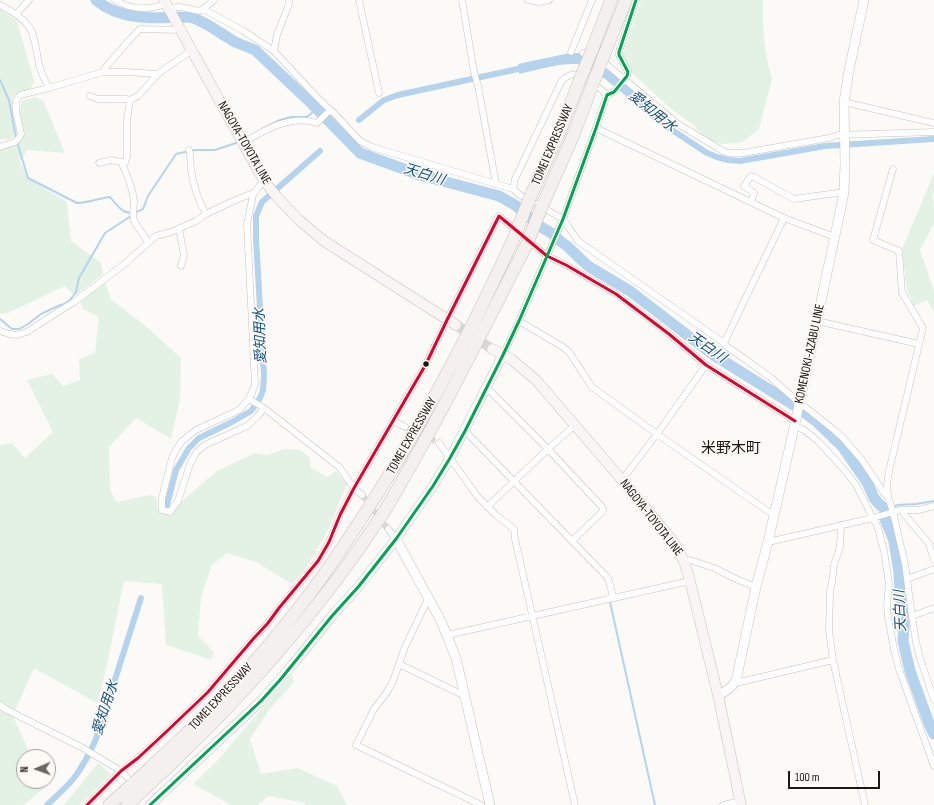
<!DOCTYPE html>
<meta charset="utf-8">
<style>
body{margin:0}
#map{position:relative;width:934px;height:805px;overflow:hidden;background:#fcfaf7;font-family:"Sofia Sans Condensed",sans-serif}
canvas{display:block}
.north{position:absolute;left:16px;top:749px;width:40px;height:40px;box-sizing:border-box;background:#fdfaf6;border:1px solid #a39f9a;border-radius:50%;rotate:268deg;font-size:11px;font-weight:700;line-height:16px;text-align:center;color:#1c1710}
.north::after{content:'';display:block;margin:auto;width:14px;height:18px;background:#6a6661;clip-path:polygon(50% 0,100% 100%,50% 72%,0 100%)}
.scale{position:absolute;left:788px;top:771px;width:92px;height:18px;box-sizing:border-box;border:2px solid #1c1710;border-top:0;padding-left:5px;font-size:12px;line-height:14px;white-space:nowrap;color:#1c1710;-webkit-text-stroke:3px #fdfaf6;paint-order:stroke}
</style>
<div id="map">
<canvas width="934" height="805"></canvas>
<div class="north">N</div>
<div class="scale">100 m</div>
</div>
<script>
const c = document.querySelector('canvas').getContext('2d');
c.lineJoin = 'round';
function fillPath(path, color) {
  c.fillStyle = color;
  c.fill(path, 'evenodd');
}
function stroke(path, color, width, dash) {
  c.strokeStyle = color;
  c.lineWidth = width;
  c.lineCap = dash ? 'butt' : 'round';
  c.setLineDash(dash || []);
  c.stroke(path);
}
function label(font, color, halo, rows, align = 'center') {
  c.font = font + ' "Sofia Sans Condensed","Noto Sans JP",sans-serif';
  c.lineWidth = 3;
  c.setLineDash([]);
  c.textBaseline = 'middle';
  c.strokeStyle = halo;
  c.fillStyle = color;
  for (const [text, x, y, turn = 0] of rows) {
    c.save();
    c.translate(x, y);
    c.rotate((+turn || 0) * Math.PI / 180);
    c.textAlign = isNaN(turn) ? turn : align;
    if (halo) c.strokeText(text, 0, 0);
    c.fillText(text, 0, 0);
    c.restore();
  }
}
fillPath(new Path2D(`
 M641,0h122v25l3,31 6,23 -13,50 -16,13 -19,2 -17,-3 -13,-16 -23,-16 -51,-47z
 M0,9l17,12 17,60 -4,9c-4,1 -9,1 -13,3 -11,6 -1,30 0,40 -5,6 -9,7 -17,6z
 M35,97l8,3 22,53 -38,-3 -7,12 9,17 38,23 4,39 30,22 2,11 -28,22 -10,-10 -57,27 -8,1v-165l23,-14c-2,-12 -5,-23 -1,-34z
 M934,173v19l-2,4 2,10v17l-14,27 14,41v21l-7,-12 -13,6 -7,-15 -5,-42z
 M105,283l6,16 38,30 32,29 -1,41 -9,40 -35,-21 -27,29 1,43 7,12 32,-7 7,2 2,14 12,4 11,-13 36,-31 38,-18 13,2 16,-6 17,1 9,8v9l17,10 9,-6 11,13 -20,48 -22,38 -13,14 -36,-22 -29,-9 -15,12 -11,32 -3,39 16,16 -3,8 -45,-15 -4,-61 -38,-3 -18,88 -9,34 -63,-35 -21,47 18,42h-7v24h17l4,7 -22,17h-23v-360l12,-2 13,15 28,-26 -26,-52 25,-6 11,12 17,-6 -1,-21 16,-6 4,-36 -16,-8 -3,-8z
 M291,675l3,7 -25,28 -19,29 11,35 37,-6 39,18 10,19h-42v-2l-37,-7 -10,9h-27l-38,-21 23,-22z
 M98,763l13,11 -32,31h-15z`), '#e3f2e4');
fillPath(new Path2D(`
 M579,53l27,13 54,47 -5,9c-16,-14 -59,-56 -79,-58 -17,-1 -40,6 -57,10l-1,-10 47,-10z`), '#b6d3ed');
stroke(new Path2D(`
 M0,80l9,20 7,38
 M262,129l18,-9 11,-3h16l9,-8
 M17,142l11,36 49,25c12,0 22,-5 33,-6 10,13 17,21 33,12l5,-13 28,-42 18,-4h21l24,-8
 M0,319l12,10h7l9,-5 13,-10 17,-8 6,-2 6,-4 6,-8 3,-14 26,-45 20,-13 6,-4
 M885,509l13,-4 18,-1 18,-3
 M610,602l45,203`), '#b6d3ed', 2);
stroke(new Path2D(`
 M652,113l14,13 41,27 10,4 11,3 12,1 85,-15 109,-7
 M359,120l25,-20 14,-5 129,-28
 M167,505l9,-35 13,-22 10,-10 31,-15 21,-12 9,-13 3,-8 1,-15 -8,-136v-23l6,-14 58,-51
 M47,805c9,-9 19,-17 27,-27 9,-12 16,-25 22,-39l45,-141`), '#b6d3ed', 6);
stroke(new Path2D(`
 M96,0c26,22 62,18 94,17l6,2 12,6 27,17 20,8 55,52 50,51 60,22 79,21 16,9 26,22 12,7 6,6 9,7 20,19 42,25 82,63 85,53 19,14 26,25 25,36 7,16 5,6 6,5v10l9,22 5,32 1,20 4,32 -1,16 7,30 20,55 4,8`), '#b6d3ed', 11);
stroke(new Path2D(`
 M405,427l34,16
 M362,495l26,34`), '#dad8d4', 6, [6, 3]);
stroke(new Path2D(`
 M456,325l36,24`), '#dad8d4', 10, [10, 5]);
const street = new Path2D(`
 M115,0c16,10 34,10 51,4
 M359,0l20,93
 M462,0l12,72 4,14 18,98
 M528,0l11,2 10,-2
 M0,5c10,5 23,13 30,23 5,9 6,21 8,31 1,10 6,20 11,29
 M168,8l12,-1 19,4 4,-2 11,-9
 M203,9l39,21 32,21 38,41 18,18 3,2 27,29 12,6 141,42 7,6 43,24 15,22 146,102 2,3 16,11 28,20 25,22 38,30 10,9 19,22 22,33 4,4 5,15 12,52 7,52 4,26 4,16 14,42
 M16,14l13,-14
 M274,51l3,-16 12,-31v-4
 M571,52l21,-52
 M583,53c9,2 16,6 23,11l72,60 45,27 6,2h14l86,-15 9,-3 96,-3
 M103,72l2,-4 27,-31 8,-8 41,1
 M90,96l8,3h29l3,1
 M844,102l90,21
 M596,128l188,90 51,19
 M243,143c22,-13 47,-29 74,-20l13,-13
 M0,147l15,-5 4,-4 2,-4 -5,-22v-11l4,-6 29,-7 54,-16h22l32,2
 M189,150c2,6 1,12 2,19 2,15 7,31 15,45
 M99,163l12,-3 14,3
 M513,189l2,-10 47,-99c11,-8 15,-7 26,0 7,4 13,9 19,15
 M751,202l3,-9 -10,-7 7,-10 3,1 40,22 50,-7
 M179,229l5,26 -3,11
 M148,242l-14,-21c-2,-7 0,-13 0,-20 -1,-12 -6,-24 -11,-35l4,-9v-37l3,-20 8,-4 21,-23 33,-23
 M519,321l44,26 6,5 23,35 65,47 112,78 5,2
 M817,321l102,23
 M0,331l9,3 8,1 10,-3 26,-17 21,-13 48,-36 34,-30 15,-4 25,-11 10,-7 25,-12 22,-9v2
 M724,343l60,-125
 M503,355l16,-34 44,-102 33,-91 11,-33 7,-3 13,-16 1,-4 -9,-17v-3l17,-52
 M487,388l61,61 55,59v3l-31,30
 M249,399l15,9 75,59 15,21 8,7
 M264,408l-7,9 -10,9 -40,18 -6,4 -5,5 -6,11 -12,37 -8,11 -8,-2v-12l10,-40 4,-8 5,-8 15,-12 43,-20 10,-11 6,-14 -8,-161 6,-29 7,-10 5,-3
 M393,421l12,6
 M794,426l10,4 15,12 28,31 9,12 22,43 6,23 5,33 -2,21 1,12 6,32 5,20 35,97
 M465,431l142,146 2,4 4,16
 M439,443l11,15 27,38 20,20 17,13 1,10 60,266
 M622,480l35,-46 49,-69
 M888,497l-1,-13 2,-13 34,-143 -21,-35 -3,-42 -26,-11 20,-71
 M487,507l61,-58 27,-24
 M901,510l28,34 5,16
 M841,525l-1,22 -6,18 -2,17 -2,9 -1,40 4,29 32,145
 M388,529l8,10
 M768,542l105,-24 20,-6 8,-2h18l15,-4
 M684,561l6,-1 24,8 22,11 20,8
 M907,579l27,-10
 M429,600l-3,3 -21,44 -12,34 -6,11 -13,17 -18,36 125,60
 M912,616l22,-8
 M447,635l243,-54
 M399,664l66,32
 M736,681l4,1 93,-22
 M0,705l7,5 74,37 40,24 6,6
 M87,805l34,-34 17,-13 28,-26 42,-40 46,-54 14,-15 11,-15 39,-47 11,-19 11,-27 14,-27 72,-124 21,-44 52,-104 48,40 19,9 50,29 53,40 37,31 89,56
 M723,805l17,-4`);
const secondary = new Path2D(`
 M396,539l45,82 15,37 34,147
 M718,695c8,-3 13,-7 18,-14l20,-94 12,-45 28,-123 44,-207 4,-20 1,-29 -1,-61 5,-32 15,-70
 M150,805l111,-104 33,-38 38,-47 27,-30 37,-47 37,-53 17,-28 53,-103`);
const primary = new Path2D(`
 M164,0l95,172 6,10 12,15 22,23 25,21 132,84
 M492,349l19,10 25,21 86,100 51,61 11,20 6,20 28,114 23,110`);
const highway = new Path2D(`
 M592,50l19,-50
 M604,55l22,-55
 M531,195l29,-64 19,-49
 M542,206l31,-70 19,-50
 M109,805c15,-13 30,-27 44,-40 54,-49 104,-103 148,-160 21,-26 39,-54 57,-81 59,-90 110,-186 155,-284
 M127,805c97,-87 186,-184 257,-293 14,-23 27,-47 40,-70 36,-65 69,-132 103,-198`);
stroke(street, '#c6c2be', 7);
stroke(secondary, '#c6c2be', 10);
stroke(primary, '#c6c0bc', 11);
stroke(highway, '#c6c0bc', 13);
stroke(street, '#fffefe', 6);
stroke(secondary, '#fffefe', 9);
stroke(primary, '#f8f5f4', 10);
stroke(highway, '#f4f0ed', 12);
const highwayBridge = new Path2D(`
 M579,82l13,-32
 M592,86l12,-31
 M513,240l18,-45
 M527,244l15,-38`);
stroke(highwayBridge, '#c6c0bc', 13, []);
stroke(highwayBridge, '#f4f0ed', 12);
stroke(new Path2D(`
 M87,805l34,-34 17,-13 28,-26 42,-40 46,-54 14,-15 11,-15 39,-47 11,-19 11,-27 14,-27 72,-124 21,-44 52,-104 48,40 19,9 50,29 53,40 37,31 89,56`), '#e4002b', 3);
stroke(new Path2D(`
 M150,805l111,-104 19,-21 52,-64 27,-30 37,-47 37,-53 17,-28 15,-27 38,-76 16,-34 44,-102 33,-91 11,-33 7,-3 13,-16 1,-4 -9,-17v-3l17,-52`), '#00a651', 3);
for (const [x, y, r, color] of [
 [426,364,3.5,"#1c1710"]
]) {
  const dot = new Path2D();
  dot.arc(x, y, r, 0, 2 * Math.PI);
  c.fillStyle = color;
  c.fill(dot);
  stroke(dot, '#fdfaf6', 1.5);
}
label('13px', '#1c1710', '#fdfaf6', [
 ["NAGOYA-TOYOTA LINE",244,143,60],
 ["TOMEI EXPRESSWAY",553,145,-67],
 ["KOMENOKI-AZABU LINE",810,354,-78],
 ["TOMEI EXPRESSWAY",412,436,-60],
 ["NAGOYA-TOYOTA LINE",651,518,52],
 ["TOMEI EXPRESSWAY",221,697,-47]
]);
label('italic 14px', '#135283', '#fdfaf6', [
 ["愛知用水",652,112,39],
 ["天白川",424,175,17],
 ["愛知用水",261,336,-92],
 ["天白川",707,348,35],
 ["天白川",901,611,-93],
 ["愛知用水",106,708,-72]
]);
label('15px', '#1c1710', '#fdfaf6', [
 ["米野木町",731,449]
]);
</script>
